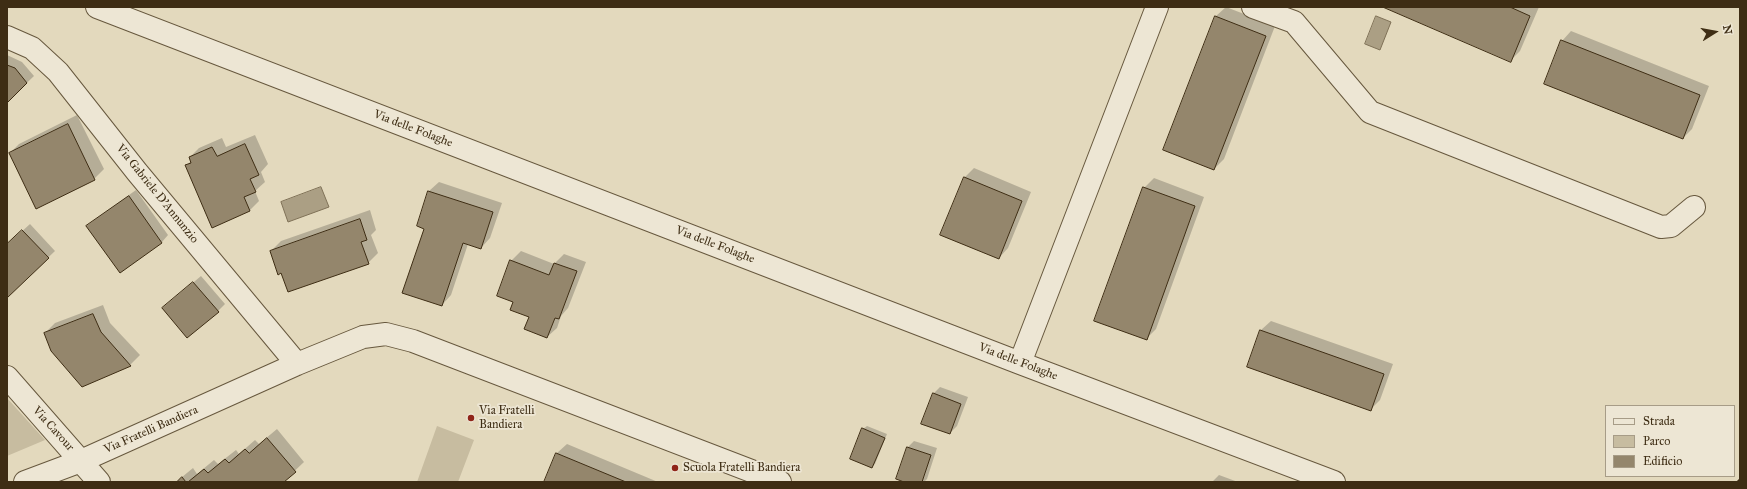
<!DOCTYPE html>
<style>
body{margin:0}
#map{position:relative;width:1747px;height:489px;overflow:hidden;background:#e3d9bd;font-family:"IM FELL Great Primer",serif}
canvas{display:block}
.frame{position:absolute;inset:0;border:8px solid #3e2d14;pointer-events:none}
.legend{position:absolute;left:1605px;top:405px;width:130px;height:72px;box-sizing:border-box;background:#ede6d4;border:1px solid #a79c87;margin:0;padding:5px 7px;list-style:none;font-size:12px;color:#3e2d14}
.legend li{display:flex;align-items:center;gap:8px;height:20px}
.legend b{width:20px;border:1px solid #a79c87}
.north{position:absolute;left:1695px;top:12px;width:40px;height:40px;-webkit-text-stroke:3px #ede6d4;paint-order:stroke;rotate:79deg;font-size:11px;font-weight:700;line-height:16px;text-align:center;color:#3e2d14}
.north::after{content:'';display:block;margin:auto;width:14px;height:18px;background:#3e2d14;clip-path:polygon(50% 0,100% 100%,50% 72%,0 100%)}
</style>
<div id="map">
<canvas width="1747" height="489"></canvas>
<div class="frame"></div>
<ul class="legend">
<li><b style="height:5px;background:#ede6d4"></b>Strada</li>
<li><b style="height:11px;background:#c7bca0"></b>Parco</li>
<li><b style="height:11px;background:#94866c"></b>Edificio</li>
</ul>
<div class="north">N</div>
</div>
<script>
const c = document.querySelector('canvas').getContext('2d');
c.lineJoin = 'round';
function fillPath(path, color) {
  c.fillStyle = color;
  c.fill(path, 'evenodd');
}
function stroke(path, color, width, dash) {
  c.strokeStyle = color;
  c.lineWidth = width;
  c.lineCap = dash ? 'butt' : 'round';
  c.setLineDash(dash || []);
  c.stroke(path);
}
function label(font, color, halo, rows, align = 'center') {
  c.font = font + ' "IM FELL Great Primer",serif';
  c.lineWidth = 3.5;
  c.setLineDash([]);
  c.textBaseline = 'middle';
  c.strokeStyle = halo;
  c.fillStyle = color;
  for (const [text, x, y, turn = 0] of rows) {
    c.save();
    c.translate(x, y);
    c.rotate((+turn || 0) * Math.PI / 180);
    c.textAlign = isNaN(turn) ? turn : align;
    if (halo) c.strokeText(text, 0, 0);
    c.fillText(text, 0, 0);
    c.restore();
  }
}
fillPath(new Path2D(`
 M7,398l38,42 -38,16z
 M437,426l37,14 -16,42h-41z`), '#c7bca0');
const water = new Path2D(`
 M1376,16l15,6 -11,28 -15,-6z
 M321,187l8,20 -41,15 -7,-20z`);
fillPath(water, '#ab9f84');
stroke(water, '#7f7157', 1);
fillPath(new Path2D(`
 M1226,7l49,19 -51,133 -10,10 -49,-20 51,-133z
 M1385,7h154l-19,44 -10,10z
 M1571,31l138,55 -17,43 -9,9 -121,-97z
 M7,55l15,7 12,14 -27,26z
 M77,115l27,54 -10,10 -84,-26 9,-9z
 M255,135l13,29 -7,8 4,10 -10,9 4,10 -9,9 -37,16 -26,-61 4,-4 -1,-4 9,-9 23,-10 4,9z
 M974,168l57,24 -23,56 -9,10 -35,-80z
 M1154,178l50,19 -48,132 -10,10 -2,-151z
 M439,182l63,21 -12,35 -9,10 -13,-4 -17,51 -9,10 -17,-77 -7,-2 11,-35z
 M136,190l32,45 -6,7 -42,30 -33,-45 7,-7z
 M370,210l6,20 -5,5 7,18 -10,10 -86,9 -11,-21 10,-10z
 M30,224l25,27 -48,46v-52z
 M521,251l33,13 10,-10 22,8 -18,46 -7,8 -4,12 -10,9 -33,-36 -3,-40z
 M201,276l24,28 -7,7 -55,-3z
 M103,305l7,18 30,32 -10,10 -48,21 -37,-53 10,-10z
 M1271,321l122,43 -13,36 -9,9 -123,-43 13,-36z
 M940,387l28,10 -11,29 -7,7 -17,-39z
 M867,426l20,8 -12,30 -3,3 -9,-38z
 M277,429l27,33 -21,20h-107l17,-14 4,6 17,-14 4,4 18,-14 3,4 16,-14 4,4z
 M914,441l23,7 -10,31 -3,3h-17v-34z
 M567,444l91,38h-113l12,-29z
 M1219,475l19,7h-26z`), '#0003');
const building = new Path2D(`
 M1383,7h127l20,9 -19,46z
 M1215,16l51,20 -52,134 -51,-20z
 M1561,40l139,55 -17,44 -139,-55z
 M7,65l8,3 12,15 -20,20z
 M68,124l27,56 -59,29 -27,-56z
 M245,144l14,31 -9,4 6,13 -12,5 6,14 -38,17 -27,-63 6,-2 -2,-6 23,-10 5,9z
 M964,177l58,24 -23,58 -59,-24z
 M1143,187l52,19 -48,134 -53,-19z
 M428,191l65,21 -12,37 -18,-6 -21,63 -40,-13 22,-64 -7,-3z
 M129,196l33,47 -42,30 -34,-47z
 M360,219l7,21 -6,2 8,22 -81,28 -7,-19 -3,2 -8,-24z
 M22,230l27,28 -42,40v-54z
 M510,260l39,15 5,-12 23,8 -18,48 -4,-1 -8,20 -23,-9 5,-12 -19,-7 3,-8 -16,-6z
 M193,282l26,30 -32,26 -25,-30z
 M93,314l8,18 30,34 -49,21 -31,-36 -7,-18z
 M1260,330l124,44 -13,37 -124,-44z
 M933,393l28,11 -11,30 -29,-10z
 M862,428l23,10 -13,30 -22,-9z
 M267,438l29,34 -12,10h-96l16,-13 4,4 17,-14 4,4 16,-14 4,4z
 M907,447l24,8 -9,27h-18l-8,-3z
 M556,453l70,29h-82z
 M182,477l4,5h-9z`);
fillPath(building, '#94866c');
stroke(building, '#3e2d14', 1);
const minor = new Path2D(`
 M97,7l923,356 314,119
 M1253,7l41,15 76,90 291,115 10,-1 23,-19
 M7,37l25,11 26,24 79,100 160,192
 M1020,363l137,-356
 M7,377l92,105
 M25,482l56,-21 216,-97 66,-27 23,-3 27,7 367,141`);
stroke(minor, '#67583e', 24);
stroke(minor, '#ede6d4', 22);
stroke(new Path2D(`
 M1738,482l2,-2`), '#3e2d14', 3, [7, 7]);
for (const [x, y, r, color] of [
 [471,418,4,"#8f2418"],
 [675,468,4,"#8f2418"]
]) {
  const dot = new Path2D();
  dot.arc(x, y, r, 0, 2 * Math.PI);
  c.fillStyle = color;
  c.fill(dot);
  stroke(dot, '#ede6d4', 1.5);
}
label('12px', '#3e2d14', '#ede6d4', [
 ["Via delle Folaghe",413,129,21],
 ["Via Gabriele D'Annunzio",157,194,51],
 ["Via delle Folaghe",715,245,21],
 ["Via delle Folaghe",1018,362,21],
 ["Via Cavour",53,429,48],
 ["Via Fratelli Bandiera",151,430,-24]
]);
label('12px', '#3e2d14', '#ede6d4', [
 ["Via Fratelli",479,411],
 ["Bandiera",479,425],
 ["Scuola Fratelli Bandiera",683,468]
], 'left');
</script>
